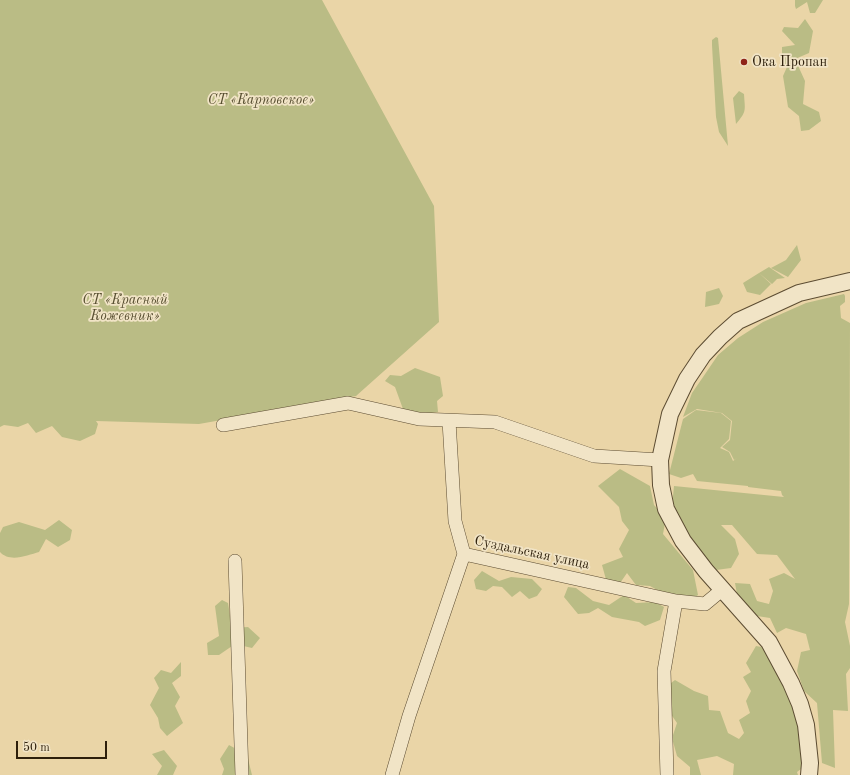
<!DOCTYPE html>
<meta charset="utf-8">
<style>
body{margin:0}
#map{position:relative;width:850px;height:775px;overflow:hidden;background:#ead5a7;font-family:"Old Standard TT",serif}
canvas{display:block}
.scale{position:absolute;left:16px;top:741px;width:91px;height:18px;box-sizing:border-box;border:2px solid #2d1f0b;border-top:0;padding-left:5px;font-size:12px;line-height:14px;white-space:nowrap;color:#2d1f0b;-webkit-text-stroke:3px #f1e4c6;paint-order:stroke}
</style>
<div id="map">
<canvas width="850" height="775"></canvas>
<div class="scale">50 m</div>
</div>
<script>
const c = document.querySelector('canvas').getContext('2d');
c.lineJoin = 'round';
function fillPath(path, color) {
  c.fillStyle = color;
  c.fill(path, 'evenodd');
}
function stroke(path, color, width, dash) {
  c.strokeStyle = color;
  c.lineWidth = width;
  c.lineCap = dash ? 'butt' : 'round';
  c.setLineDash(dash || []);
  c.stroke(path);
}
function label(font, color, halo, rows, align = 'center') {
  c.font = font + ' "Old Standard TT",serif';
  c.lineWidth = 3.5;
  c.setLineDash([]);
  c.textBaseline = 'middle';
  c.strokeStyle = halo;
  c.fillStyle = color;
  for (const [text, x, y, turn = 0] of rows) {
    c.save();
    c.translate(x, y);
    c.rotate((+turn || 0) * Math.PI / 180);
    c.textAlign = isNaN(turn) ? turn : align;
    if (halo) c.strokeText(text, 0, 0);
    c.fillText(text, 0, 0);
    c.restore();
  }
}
fillPath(new Path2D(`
 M0,0h322l112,206 5,116 -83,74 -157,28 -103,-3 2,3 -3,10 -15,7 -18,-4 -10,-11 -16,7 -8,-10 -10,4 -14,-2 -4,2z
 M795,0h28l-8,13h-5l-3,-11 -11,7 -1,-3z
 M805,19l8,12 -4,22 -14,6 10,22 -2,23 16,8 2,9 -12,9 -8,1 -2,-15 -11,-9 -5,-31 4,-9 -5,-5v-15l13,-2 -13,-14 2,-4 14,1z
 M716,37l2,1 10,108 -9,-14 -3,-15 -4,-72v-5z
 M739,91l5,3c1,17 3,17 -8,30l-3,-26z
 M797,245l4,15 -13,17 -17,-9 15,-8z
 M769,267l16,11 -8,1 -5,5 -13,-11z
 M759,273l12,11 -11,11 -13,-3 -4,-9z
 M719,288l4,8 -4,8 -14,3 1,-15z
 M844,294l1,2v6l-5,4 1,12 9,5 -1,281 -4,18 5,24v22l-4,6 2,37 -15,-1 2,58 -13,-5 -5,-60 -13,-12 -7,-20 4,-19 9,-2 -4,-16 -20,-6 -9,5 -7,-15 -13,-2 -20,-22 -2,-11 15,1 7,17 12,3 4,-13 -4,-12 15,-6 11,6 -18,-24 -20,-1 -25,-29h-11l14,14 4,15 -8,14 -15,2 -20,-22 -24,-42 2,-20 110,11 -2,-2 -1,-4 -33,-4v-1l-51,-5 -4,-7 -12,4 -12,-4 14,-55 13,-9 25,3 10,8 -2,18 -9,9 9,4 4,9 4,-3 -3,2 -4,-8 -8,-5 8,-7 2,-19 -10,-8 -25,-4 -14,8 9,-24 9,-13 17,-25 20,-17 25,-16 43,-19z
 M415,368l25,9 3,19 -6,5 1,11 -21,3 -14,-6 -8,-22 -10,-6 5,-6 11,1z
 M620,469l30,17 4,19 12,13 -3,16 30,36 5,25 -14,10 -34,-19 -14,-1 -9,-12 -9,13 -11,-3 -5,-18 21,-8 -4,-8 10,-19 -7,-9 -3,-14 -21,-21z
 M59,520l13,10 -2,10 -12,7 -12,-8 -7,13c-11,3 -29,11 -39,0v-19l3,-6 16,-5 26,8z
 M482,571l17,10 12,-4 21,2 10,10 -5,7 -8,3 -9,-8 -8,6 -10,-10 -9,-1 -7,5 -10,-2 -2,-9z
 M568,587l8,1 17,13 16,4 15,-10 12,8 19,-1 9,5 -4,13 -15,6 -6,-4 -27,-5 -14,-9 -9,5 -11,1 -14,-17z
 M222,600l6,3 4,25 16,-1 12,11 -8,10 -17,-4 -16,11h-11l-1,-12 12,-7 -4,-30z
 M756,646l11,2 27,60 10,41 1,17 -8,6 1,3h-65l1,-11 -17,-8 -20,4 4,15h-11v-8l-13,-11 -5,-18 5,-15 -11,-16 1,-21 8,-6 19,11 14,5 1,14 11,1 8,22 11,6 5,-6 -5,-13 11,-7 -4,-12 5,-10 -8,-14 8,-5 -5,-9z
 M181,662v14l-9,7 8,14 -5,9 8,17 -16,13 -7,-8 -2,-10 -8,-13 9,-17 -5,-10 7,-8 10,3z
 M229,745l18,10 5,20h-30l2,-6 -4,-10z
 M164,750l13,16 -4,9h-16l5,-9 -10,-12z`), '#babc85');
const minor = new Path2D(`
 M449,421l6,100 9,33
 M223,425l125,-22 71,16 76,3 99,34 66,4
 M464,554l212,47 29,3 18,-15
 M235,561l7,214
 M392,775l17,-59 55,-162
 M667,775l-3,-104 12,-70`);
const tertiary = new Path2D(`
 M809,775l1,-12 -4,-38 -6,-21 -9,-21 -22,-41 -63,-71 -23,-30 -17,-32 -5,-24 -1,-25 10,-46 17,-35 16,-24 17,-18 18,-16 61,-28 51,-12`);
stroke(minor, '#5c4c32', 14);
stroke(tertiary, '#5c4c32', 18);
stroke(minor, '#f1e4c6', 13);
stroke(tertiary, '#f1e4c6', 16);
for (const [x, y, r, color] of [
 [744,62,4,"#8f2418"]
]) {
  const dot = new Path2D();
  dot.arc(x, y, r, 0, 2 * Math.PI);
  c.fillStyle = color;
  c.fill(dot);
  stroke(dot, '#f1e4c6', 1.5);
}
label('14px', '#2d1f0b', '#f1e4c6', [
 ["Ока Пропан",752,62]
], 'left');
label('italic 14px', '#574e30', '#f1e4c6', [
 ["СТ «Карповское»",261,100],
 ["СТ «Красный",125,300],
 ["Кожевник»",125,316]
]);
label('14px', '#2d1f0b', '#f1e4c6', [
 ["Суздальская улица",532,553,12]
]);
</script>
